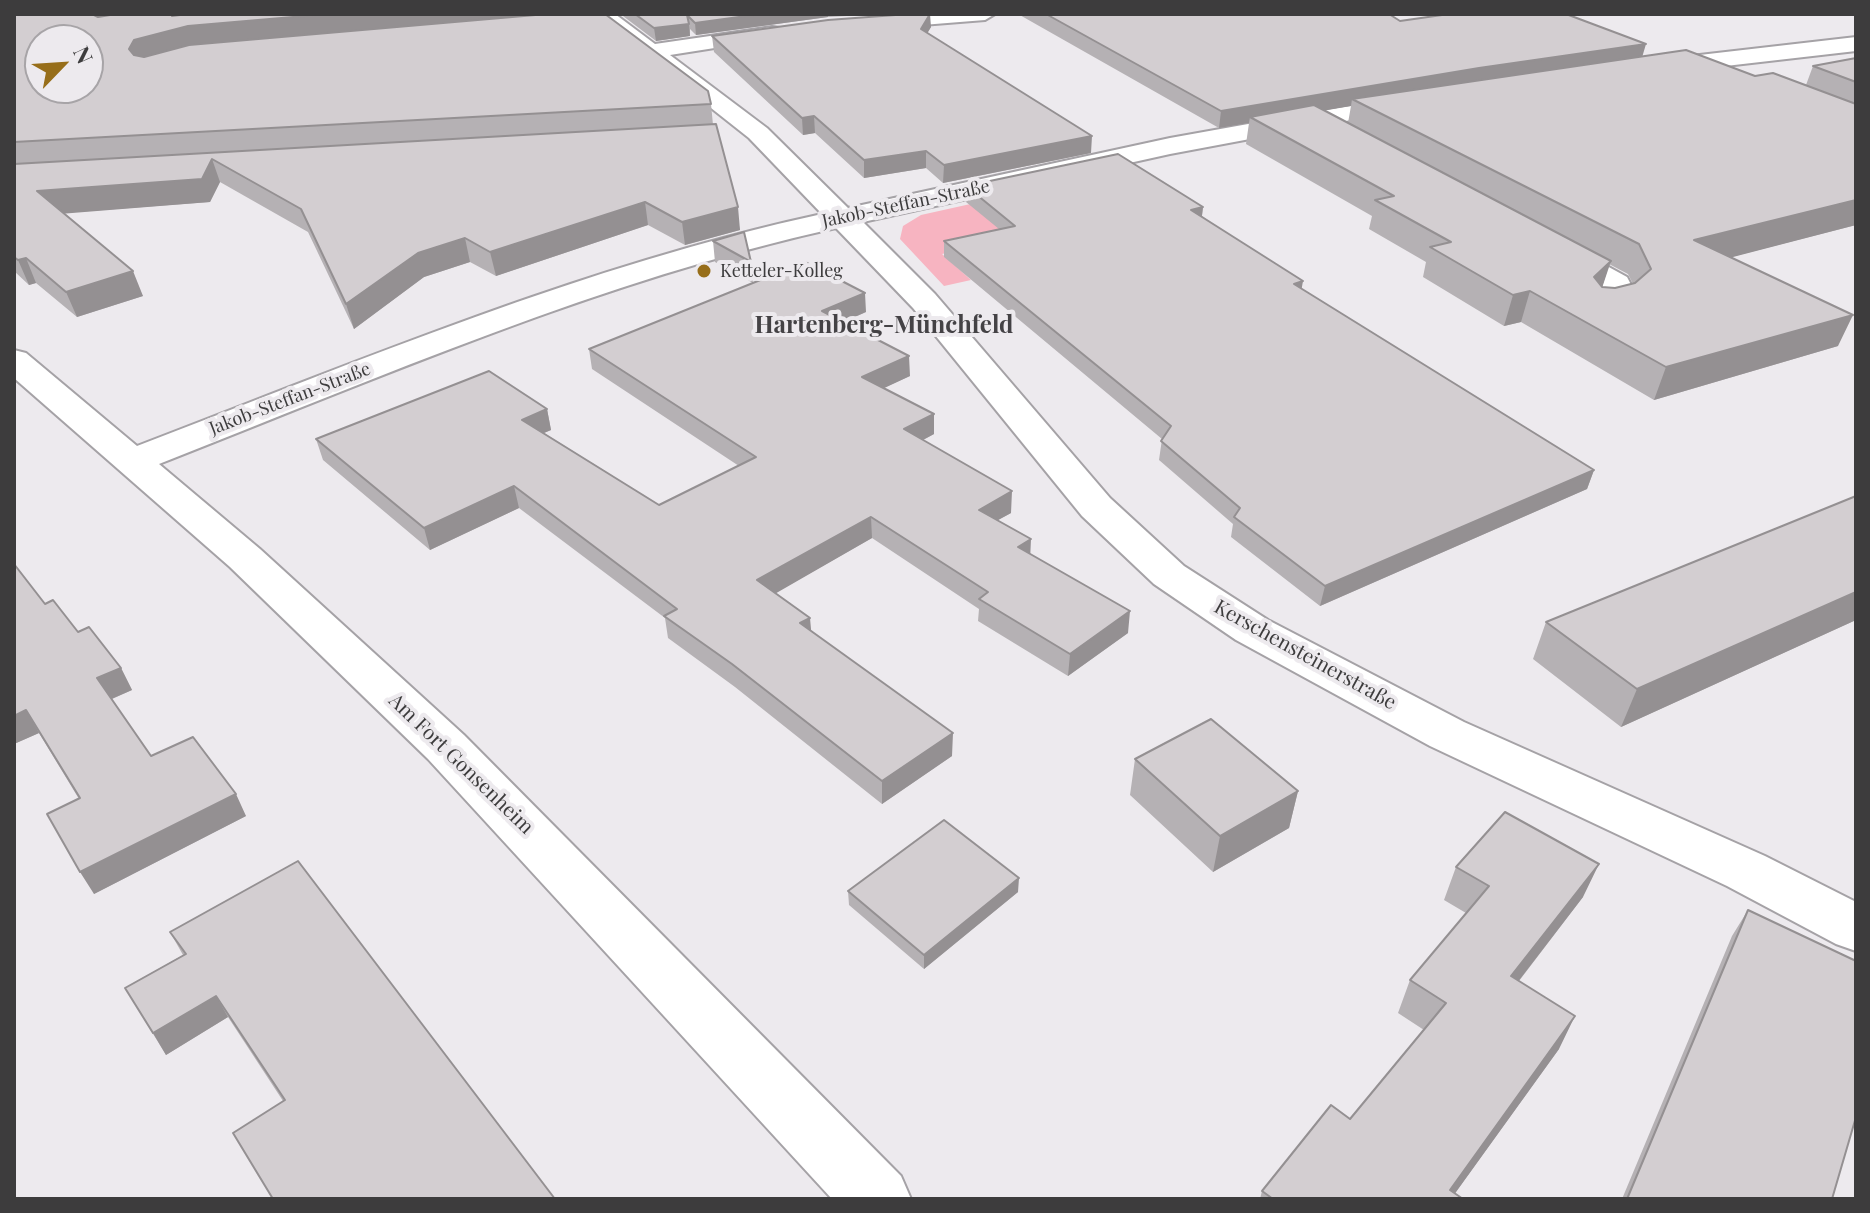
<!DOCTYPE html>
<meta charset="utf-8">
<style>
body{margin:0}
#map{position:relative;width:1870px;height:1213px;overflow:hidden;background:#edeaee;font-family:"Playfair Display",serif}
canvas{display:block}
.frame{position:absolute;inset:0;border:16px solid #3d3c3d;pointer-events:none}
.north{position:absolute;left:24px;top:24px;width:80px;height:80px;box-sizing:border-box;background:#edeaee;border:2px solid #a7a4a7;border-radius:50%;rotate:65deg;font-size:22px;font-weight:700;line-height:32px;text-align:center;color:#3d3c3d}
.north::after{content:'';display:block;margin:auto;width:28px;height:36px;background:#976e1a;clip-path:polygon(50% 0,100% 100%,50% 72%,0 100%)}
</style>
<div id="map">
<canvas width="1870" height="1213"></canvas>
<div class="frame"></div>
<div class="north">N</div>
</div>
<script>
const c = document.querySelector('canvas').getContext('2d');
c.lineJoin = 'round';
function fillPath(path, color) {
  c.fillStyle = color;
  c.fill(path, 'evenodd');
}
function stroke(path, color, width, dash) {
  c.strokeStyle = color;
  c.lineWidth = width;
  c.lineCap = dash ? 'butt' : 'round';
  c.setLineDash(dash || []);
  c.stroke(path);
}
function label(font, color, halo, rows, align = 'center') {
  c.font = font + ' "Playfair Display",serif';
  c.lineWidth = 8;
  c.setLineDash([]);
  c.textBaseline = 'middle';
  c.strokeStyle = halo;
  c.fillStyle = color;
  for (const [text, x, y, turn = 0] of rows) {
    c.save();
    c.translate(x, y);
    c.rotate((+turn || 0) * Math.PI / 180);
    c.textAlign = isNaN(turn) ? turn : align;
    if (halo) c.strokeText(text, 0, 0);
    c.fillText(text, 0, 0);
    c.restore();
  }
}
fillPath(new Path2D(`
 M1029,191l47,34 -134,29 29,26 -27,6 -44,-47 3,-13 18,-11z`), '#f7b4c1');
const minor = new Path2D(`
 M592,14h23l40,30 117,-17 8,1 3,5 -3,5 -8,1 -102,16 97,73 81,80 322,-70 240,-43 9,2 3,5 -3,5 -9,2 -240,45 -307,68 72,72 175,204 74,68 84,54 196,102 301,134 91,46v49l-20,-7 -109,-58 -297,-140 -194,-106 -82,-56 -72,-68 -169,-208 -77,-80c-234,52 -455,149 -677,236l101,85 204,186 437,441 10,23h-79l-404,-440 -198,-192 -216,-189v-28l12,3 111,93c225,-86 449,-181 685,-232l-73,-76z
 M906,14h89l-10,6 -113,9 -11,-6 11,-6z
 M1856,37v14l-200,23 -8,-2 -3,-5 3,-5 8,-2z
 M1552,239l11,3 64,35 11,21c-10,15 -29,21 -46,17l-5,-7 5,-7 13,-7 -3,-5 -61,-35 -4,-6 4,-6z`);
stroke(minor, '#a5a2a6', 4);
fillPath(minor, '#fff');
fillPath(new Path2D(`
 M14,14l84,3 74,-1 539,88 2,21 27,105 -55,15 -37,-20 -152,51 -26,-14 -46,15 -70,52 -46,-97 -88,-50 -10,20 -147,11 80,83 -66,21 -41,-34 -7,2 -15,-14z
 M623,14h261l-56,3 -132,18 -6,-6v7l-34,5 -33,-25z
 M1018,14h371l11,7 242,36 164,28 7,-19 43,-8v167l-125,32 107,89 -184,54 -133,-78 -17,4 -81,-49 3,-15 -57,-33 3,-13 -126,-72 3,-21 -30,5zM1351,106l-3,17 -24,-13zM1609,264l19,10 5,10 -18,4 -13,-1z
 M931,27l-4,6 164,120 -148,30 -17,-15 -62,10 -49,-45 -12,2 -89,-83 -2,-16z
 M966,186l237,21 -1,9 100,73 292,181 -7,19 -267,117 -89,-69 2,-13 -74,-64 3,-21 -218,-182v-16l55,-12 -33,-27z
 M713,241l38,21 2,21 -38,-21z
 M866,312l-22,10 66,54 -27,12 51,46 -11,6 88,73 -13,7 32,34 98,79 -60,43 -90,-55 1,-12 -107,-71 -97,55 36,38 141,125 -70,48 -147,-117 -67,-49 -3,-20 -146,-110 -89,42 -107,-90 -7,-21 231,-30 4,21 -7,3 115,72 80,-39 -147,-97 -3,-20z
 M1856,496v124l-235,107 -88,-68 13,-37z
 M14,564l31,40 76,64 11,22 -20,9 39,57 95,60 -152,78 -15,-95 -40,-66 -25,11z
 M1135,759l163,32 -9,37 -76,44 -83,-77z
 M1456,867l127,30 -64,84 40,68 -104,144 8,6h-203l2,-8 88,-72 74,-89 -26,-17 12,-33 56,-67 -22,-13z
 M848,891l170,1 -94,77 -75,-64z
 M1748,910l84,289h-210l110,-263z
 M170,932l385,267 -272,-98 -55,-84 -62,38 -41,-67 58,-33z`), '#b5b1b4');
fillPath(new Path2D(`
 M328,14h219l-411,55 -7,-20 5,-9 54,-14z
 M761,14h67v3l-132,18 -1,-12z
 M930,14l1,13 -10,17v-15z
 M689,24l1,12 -34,5 -2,-13z
 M1646,44l-5,17 -289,38 -1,7 -93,16 -8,-5 -1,6 -30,5 2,-17 258,-43z
 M814,116l1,17 -12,2 -1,-17z
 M1092,136l-1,17 -148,30 1,-18z
 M926,151v17l-62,10v-18z
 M212,159l8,23 -10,20 -163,13 -10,-24z
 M1856,200v25l-173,45 11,-30z
 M645,202l3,23 -152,51 -6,-24z
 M738,207l2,23 -55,15 -3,-23z
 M1203,207l-2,16 -10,-13z
 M465,238l5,24 -46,15 -70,52 -8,-25 72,-51z
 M26,258l10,25 -7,2 -11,-25z
 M1611,261l-10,30 -7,-14z
 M133,271l10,25 -66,21 -11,-25z
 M1303,281l-3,17 -6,-14z
 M1530,291l-9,31 -17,4 9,-31z
 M865,293l1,19 -42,18 -2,-19z
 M1853,315l-15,31 -184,54 12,-33z
 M909,356l1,20 -47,22 -1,-21z
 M547,409l4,21 -24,10 -5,-20z
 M934,414v20l-30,16v-21z
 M1594,470l-7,19 -267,117 5,-20z
 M514,486l5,22 -89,42 -6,-22z
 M1012,491l-1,22 -33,18 1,-21z
 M871,517l1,21 -113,65 -2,-23z
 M1031,539l-1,22 -12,-14z
 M1856,564v56l-235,107 16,-38z
 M1130,611l-2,22 -60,43 2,-22z
 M810,618l2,22 -12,-17z
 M121,668l11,22 -23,10 -12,-22z
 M26,710l13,23 -25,11v-28z
 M953,733l-1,23 -70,48v-23z
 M1298,791l-9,37 -76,44 7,-36z
 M236,794l10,22 -152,78 -14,-22z
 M1599,864l-16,33 -86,112 14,-33z
 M1019,878l-1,14 -94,77v-14z
 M216,996l12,21 -62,38 -13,-22z
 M1575,1016l-16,33 -108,150 -1,-9z`), '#949092');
const building = new Path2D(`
 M14,14h78l6,3 18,-3h55l1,2 16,-2h140l-140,12 -54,14 -5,9 5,6 10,2 45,-12 358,-31h58l103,77 3,13 -697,38zM40,40h48v48h-48z
 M635,14h126l-66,9 -8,-8 2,9 -35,4z
 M909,14h21l-9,15 171,107 -148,29 -18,-14 -62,9 -50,-44 -12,2 -90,-82 116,-16z
 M1046,14h343l11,7 49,-7h117l80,30 -167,24 -258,43z
 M1686,50l69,26 18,-3 83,31v96l-162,40 159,75 -187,52 -136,-76 -17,4 -83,-48 21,-5 -76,-42 19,-4 -144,-79 64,-12 297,156 -17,16 8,10 13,1 20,-5 16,-14 -12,-25 -287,-145z
 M1856,58v24l-43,-16z
 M716,124l22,83 -56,15 -37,-20 -155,50 -25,-14 -47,15 -72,51 -45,-95 -89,-50 -10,20 -165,12 96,80 -67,21 -40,-34 -8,2 -4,-3v-93z
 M1118,154l85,53 -12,3 112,71 -9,3 300,186 -269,116 -91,-69 6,-9 -79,-67 10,-15 -227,-185 71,-15 -49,-40z
 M744,232l7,30 -38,-21z
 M805,262l60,31 -43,18 87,45 -47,21 72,37 -30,15 108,62 -33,19 52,29 -13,8 112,64 -60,43 -91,-55 9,-7 -117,-75 -114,63 53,38 -10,5 153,110 -71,48 -150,-117 -68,-48 13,-7 -163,-123 -90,42 -108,-89 173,-68 58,38 -25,11 137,85 97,-48 -167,-108z
 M1856,496v96l-219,97 -91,-67z
 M14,564l31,40 8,-4 25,32 11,-5 32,41 -24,10 54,78 42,-19 43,57 -156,78 -33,-58 33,-16 -54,-88 -12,6z
 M1211,719l87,72 -78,45 -85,-77z
 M1505,812l94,52 -88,112 64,40 -125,174 13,9h-190l-11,-8 69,-86 19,14 96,-116 -36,-23 79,-94 -33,-19z
 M944,820l75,58 -95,77 -76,-64z
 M298,861l257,338h-282l-40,-66 52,-33 -69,-104 -63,37 -28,-45 61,-34 -16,-22z
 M1748,910l108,51v156l-24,82h-205z`);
fillPath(building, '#d3ced1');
stroke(building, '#949092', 2);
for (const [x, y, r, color] of [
 [704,271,8,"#976e1a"]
]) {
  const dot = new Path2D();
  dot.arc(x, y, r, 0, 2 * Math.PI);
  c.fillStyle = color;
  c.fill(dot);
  stroke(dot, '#edeaee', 3);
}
label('18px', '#3d3c3d', '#edeaee', [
 ["Jakob-Steffan-Straße",906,204,-12],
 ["Jakob-Steffan-Straße",290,399,-21]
]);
label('18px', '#3d3c3d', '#edeaee', [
 ["Ketteler-Kolleg",720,271]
], 'left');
label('20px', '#3d3c3d', '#edeaee', [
 ["Kerschensteinerstraße",1305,655,29],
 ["Am Fort Gonsenheim",461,764,44]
]);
label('bold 24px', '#444245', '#edeaee', [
 ["Hartenberg-Münchfeld",884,326]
]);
</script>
